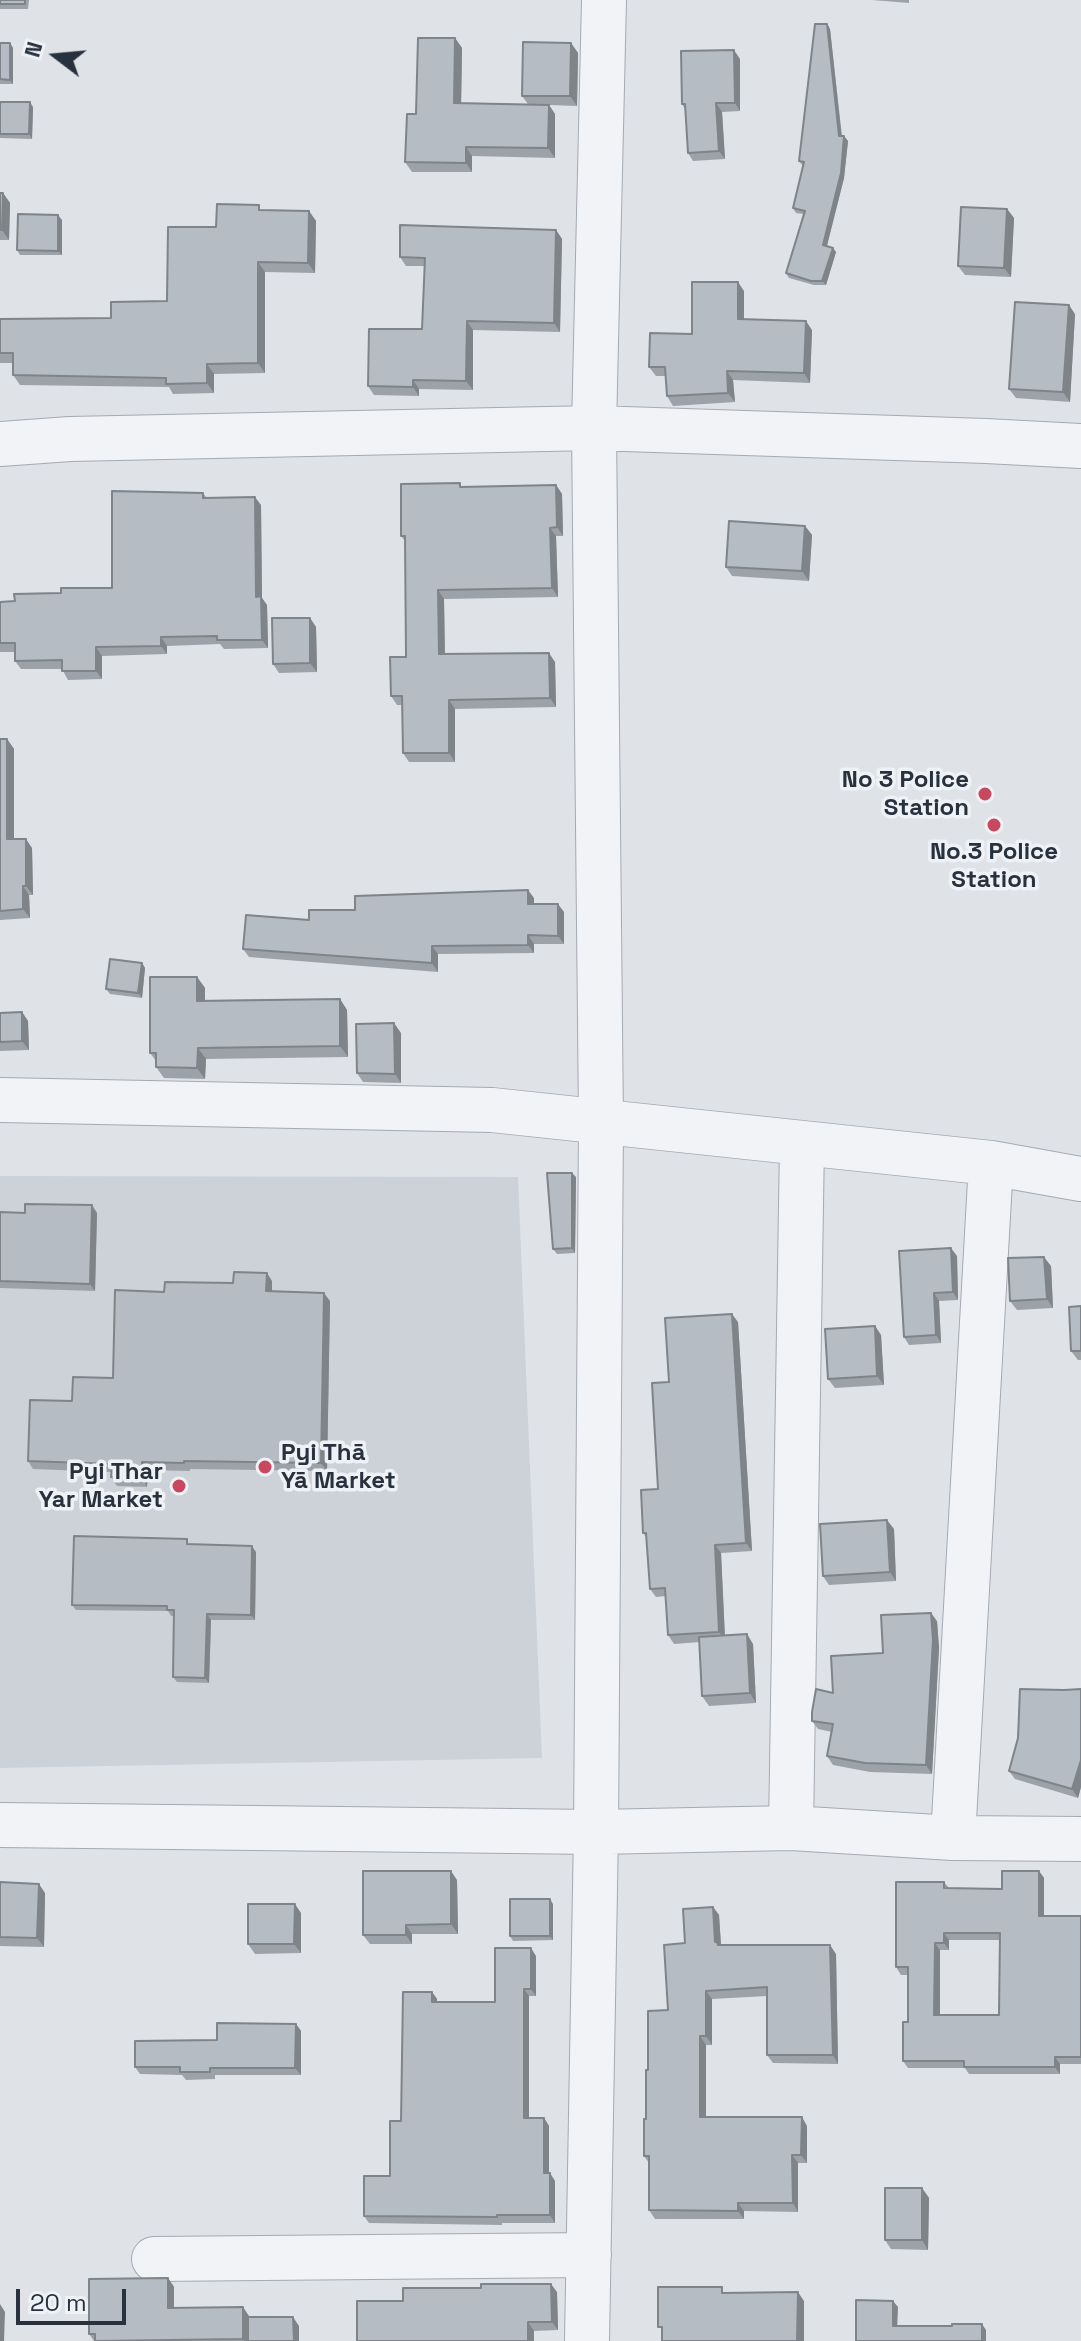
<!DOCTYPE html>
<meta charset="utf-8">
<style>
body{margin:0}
#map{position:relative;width:1081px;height:2341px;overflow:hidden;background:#dfe3e8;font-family:"Space Grotesk",sans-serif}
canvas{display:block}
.north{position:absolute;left:16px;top:16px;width:80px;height:80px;-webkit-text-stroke:6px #eef1f5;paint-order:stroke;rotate:286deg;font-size:22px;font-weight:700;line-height:32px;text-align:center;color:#28313e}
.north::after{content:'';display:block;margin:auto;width:28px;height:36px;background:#28313e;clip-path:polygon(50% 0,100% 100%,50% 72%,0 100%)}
.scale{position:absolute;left:16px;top:2289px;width:110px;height:36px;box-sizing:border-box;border:4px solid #28313e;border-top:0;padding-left:10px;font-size:24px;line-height:28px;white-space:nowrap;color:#28313e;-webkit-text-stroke:6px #eef1f5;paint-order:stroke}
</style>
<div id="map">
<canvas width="1081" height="2341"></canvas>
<div class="north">N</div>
<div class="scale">20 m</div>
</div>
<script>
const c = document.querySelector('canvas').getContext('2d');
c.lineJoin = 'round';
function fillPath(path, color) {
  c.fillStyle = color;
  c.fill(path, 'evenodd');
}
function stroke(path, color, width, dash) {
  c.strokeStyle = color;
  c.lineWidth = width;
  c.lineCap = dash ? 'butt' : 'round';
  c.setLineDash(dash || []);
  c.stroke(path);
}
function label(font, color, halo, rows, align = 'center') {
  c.font = font + ' "Space Grotesk",sans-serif';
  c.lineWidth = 7;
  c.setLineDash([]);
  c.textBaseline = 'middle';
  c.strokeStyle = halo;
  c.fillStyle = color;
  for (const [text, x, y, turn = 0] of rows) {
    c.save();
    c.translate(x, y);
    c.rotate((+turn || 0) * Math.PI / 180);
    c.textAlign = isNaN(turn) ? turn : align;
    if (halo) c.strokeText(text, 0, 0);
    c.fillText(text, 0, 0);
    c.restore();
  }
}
fillPath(new Path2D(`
 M0,1176l518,1 24,581 -542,10z`), '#cdd2d9');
const street = new Path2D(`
 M0,444l70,-5 524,-11 392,13 95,5
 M0,1100l492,10 499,53 90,16
 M0,1825l596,7 195,-4 162,10 128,1
 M791,1828l11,-685
 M953,1838l38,-675
 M154,2259l435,-4
 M587,2341l9,-509 5,-710 -7,-694 10,-428`);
stroke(street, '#a4aab2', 46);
stroke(street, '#f1f3f6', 44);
fillPath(new Path2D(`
 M0,0h29l-1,9h-28z
 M872,0h37v3z
 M827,24l3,5 12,107h2l4,5 -4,37 -17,68 9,6 -10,33h-12l-25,-7 -3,-5 17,-59 -7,-1 -3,-5 10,-42 -4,-5z
 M455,38l7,10 -1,55 67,1 -6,-8 49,-53 7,10 -1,53 -28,-1 6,9v44l-83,-2v16h-60l-7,-10 11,-48z
 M0,43h10l3,5v36h-13z
 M740,59v52l-18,1 3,47 -32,2 -5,-8 -3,-44 -3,-5z
 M0,102l33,5 -1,32 -32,-1z
 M0,193h3l7,10 -1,37h-9z
 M1007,209l7,9 -3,59 -46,-2 -7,-9z
 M263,210l46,1 7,10 -1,52 -50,-1v101l-51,1v19l-41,1 -4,-7 -149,-2 -7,-10v-12h-13v-44l111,-1 56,-17 49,-74z
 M62,220v35h-42l-3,-5z
 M556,230l6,9 -2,93 -87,-2v60l-54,-1v7l-45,-1 -6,-9 54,-57 3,-63h-19l-6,-9z
 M744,291v28l68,11 -2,53 -77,-3 2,22 -62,4 -6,-10 -2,-20h-9l-7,-9z
 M1075,314l-5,88 -54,-4 -7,-9z
 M556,485l6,9 1,42h-7l2,61 -114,2 1,55 110,8 1,45 -101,2v53h-46l-6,-9 -1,-48h-5l-6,-9 15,-39 -1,-116 -4,-5 61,-49z
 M203,493l3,4 55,8 1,93 5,7 1,43 -44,1 -4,-5 -53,2v8l-65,2v23l-34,1 -6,-11h-41l-6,-8v-9h-15v-50l15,-1 46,-8 51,-5z
 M805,526l7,9 -3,46 -77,-5 -6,-9z
 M310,618l6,9 1,45 -38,1 -6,-9z
 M0,739h7l7,10v90l18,9 1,47h-4l1,23 -30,2z
 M534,898v6l30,8v32h-30v9l-96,1v18l-189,-15 -6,-8 66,-29 46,-10z
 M142,963l3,5 -3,30 -32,-4 -4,-5z
 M197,977l8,11v12l135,-1 7,11 1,47 -142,2 -1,20 -41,-1 -8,-11v-6l-6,-8z
 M22,1012l6,9 1,29 -29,1v-38z
 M401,1033v50l-38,-1 -6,-9z
 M576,1177l-1,76 -18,1 -4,-5z
 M0,1212l97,1 -2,78 -95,-3z
 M957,1256l1,44 -19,1 2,42 -32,2 -5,-8z
 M1051,1266l2,42 -36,2 -7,-9z
 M272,1281v10l58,10 -3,170 -137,-2v2l-42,-1 -1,17 -30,-1 -6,-9v-5l-78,-3 -5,-8 44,-60 41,-23 51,-86 69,-9z
 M1081,1306v54h-3l-7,-9z
 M738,1322l14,229 -31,2 4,83 28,8 3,59 -47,3 -7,-10 -2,-54 -26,2 -6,-9 -2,-39 -10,1 -6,-8 -3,-51 -4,-5 15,-44 11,-107z
 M875,1326l6,9 3,50 -49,3 -7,-9z
 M894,1529l2,52 -67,4 -6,-9z
 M191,1544l65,8 -1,68h-44l-2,63 -32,-1 -4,-5 1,-61h-3l-3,-5 -92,-1 -4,-5z
 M937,1621l2,27 -7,126 -62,-2 -37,-7 -6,-9 5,-24 -14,-3 -6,-8 21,-28 50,-40z
 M1081,1689v98l-3,11 -63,-19 -6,-8 55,-81z
 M1039,1871l5,7v38h37v148h-21v10h-91l-4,-6h-57l-5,-7 5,-39v-47h-7l-5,-8 48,-85 5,6 53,1zM949,1940h51l-1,75h-59v-65h9z
 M457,1880l1,54h-46v10h-42l-7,-9z
 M0,1882l45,11 -1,54 -44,-1z
 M553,1904v36l-40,1 -3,-5z
 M713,1907l6,8 2,30 115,9 2,110 -65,-1 -6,-8v-59l-55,3v46h-6v72l101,9v37h-9v49l-54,-1v8h-89l-6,-9v-47l-5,-7 4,-86 20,-60 17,-67z
 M301,1913v40l-46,1 -7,-10z
 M536,1956v40h-7v122h15l5,8v47l6,8v42h-53v2l-133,-2 -5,-7 26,-40 11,-55 31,-129 5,7v3h58z
 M296,2024l5,7v44h-86v4l-29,1 -4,-5 -42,-1 -5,-7 82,-27z
 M922,2188l7,10 -1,52 -37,-1 -6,-9z
 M168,2278l6,9v21l75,8v1l50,9v15h-205l-5,-7z
 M557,2292l1,38 -24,1v10h-177l46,-40z`), '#9da2a9');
fillPath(new Path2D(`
 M827,24l3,5 12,111 -3,-4z
 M455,38l7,10 -1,64 -7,-9z
 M10,43l3,5v36l-3,-4z
 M571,43l7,10 -1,53 -7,-10z
 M734,50l6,9v52l-5,-8z
 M30,102l3,5 -1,32 -3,-5z
 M716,103l6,9 3,47 -6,-8z
 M549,105l6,9v44l-7,-10z
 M844,136l4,5 -4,37 -18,71 -3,-4z
 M466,147l6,9v16l-6,-9z
 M3,193l7,10 -1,37 -7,-10z
 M1007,209l7,9 -3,59 -7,-9z
 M309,211l7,10 -1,52 -7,-10z
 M58,215l4,5v35l-4,-4z
 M556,230l6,9 -2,93 -6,-9z
 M833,248l3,4 -10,33 -4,-4z
 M258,262l7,10v101l-7,-10z
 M738,282l6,9v37l-6,-9z
 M1069,305l6,9 -5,88 -7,-10z
 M467,321l6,9v60l-7,-9z
 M806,321l6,9 -2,53 -6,-10z
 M207,364l7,10v19l-7,-10z
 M727,371l6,9 2,22 -7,-9z
 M413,380l6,9v7l-6,-9z
 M556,485l6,9 1,42 -6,-9z
 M255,497l6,8 1,93 5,7 1,43 -6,-8 -6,-43z
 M805,526l7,9 -3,46 -7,-10z
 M550,528l6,8 2,61 -6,-9z
 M438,590l6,9 1,64 -6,-9z
 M310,618l6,9 1,45 -7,-9z
 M161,637l6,9v8l-6,-8z
 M96,647l6,9v23l-6,-8z
 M549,653l6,9 1,45 -6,-9z
 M449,700l6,9v53l-6,-9z
 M7,739l7,10v99l-7,-9z
 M26,839l6,9 1,47 -7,-9z
 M23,886l6,9 1,23 -7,-9z
 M528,890l6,8v14l-6,-8z
 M558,904l6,8v32l-6,-8z
 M528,935l6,9v9l-6,-8z
 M432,946l6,8v18l-6,-9z
 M142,963l3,5 -3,30 -4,-5z
 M197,977l8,11v24l-8,-11z
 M340,999l7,11 1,47 -8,-11z
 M22,1012l6,9 1,29 -7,-9z
 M394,1023l7,10v50l-6,-9z
 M198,1048l8,11 -1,20 -8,-11z
 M572,1173l4,4 -1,76 -3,-5z
 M92,1205l5,8 -2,78 -5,-7z
 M951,1248l6,8 1,44 -5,-8z
 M1044,1257l7,9 2,42 -6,-9z
 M267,1273l5,8v18l-6,-8z
 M324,1293l6,8 -3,170 -6,-8z
 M934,1293l5,8 2,42 -5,-8z
 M732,1314l6,8 14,229 -6,-8z
 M875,1326l6,9 3,50 -7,-9z
 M142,1462l6,8 -1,17 -5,-9z
 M887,1520l7,9 2,52 -6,-9z
 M715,1545l6,8 4,87 -6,-8z
 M252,1546l4,6 -1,68 -4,-5z
 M931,1613l6,8 2,27 -7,126 -6,-9z
 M207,1614l4,6 -2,63 -4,-5z
 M747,1634l6,10 3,59 -6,-10z
 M1081,1760v27l-3,11 -6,-9z
 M451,1871l6,9 1,54 -7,-10z
 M1039,1871l5,7v46l-5,-8z
 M39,1884l6,9 -1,54 -7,-9z
 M550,1899l3,5v36l-3,-4z
 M295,1904l6,9v40l-7,-9z
 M713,1907l6,8 2,31 2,4 -8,-8z
 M406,1925l6,9v10l-6,-9z
 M944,1933l5,7v10l-5,-7z
 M935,1943l5,7v72l-6,-7z
 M830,1945l6,9 2,110 -5,-9z
 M531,1948l5,8v40l-5,-7z
 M524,1989l5,7v130l-5,-8z
 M706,1991l6,8v46l-6,-9z
 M432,1992l5,7v10l-5,-7z
 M296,2024l5,7v44l-6,-7z
 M700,2036l6,9v80l-6,-8z
 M1055,2057l5,7v10l-5,-7z
 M802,2117l5,9v37l-6,-8z
 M544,2118l5,8v55l-5,-8z
 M792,2155l6,8v49l-5,-9z
 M550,2173l5,8v42l-5,-8z
 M922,2188l7,10 -1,52 -6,-10z
 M738,2203l6,8v8l-6,-8z
 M168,2278l6,9v29l-6,-8z
 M551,2284l6,8 1,38 -6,-8z
 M798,2292l6,9v40h-7z
 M893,2301l5,6 -1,25 -4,-6z
 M0,2304l5,8 -1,29h-4z
 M243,2307l6,9v25h-5l-1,-2z
 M293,2317l6,9v15h-5z
 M528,2322l6,9v10h-6z
 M982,2324l4,6v11h-4z`), '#7f8489');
const building = new Path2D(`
 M0,0h25v4h-25z
 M815,24h12l12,112h5l-3,37 -18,72 10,3 -11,33h-11l-25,-8 19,-62 -12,-3 11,-46 -5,-1z
 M418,38h37l-1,65 95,2 -1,43 -82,-1v16l-61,-1 2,-48h9z
 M523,42l48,1 -1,53h-48z
 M0,43h10v37l-10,-1z
 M734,50l1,53h-19l3,48 -31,2 -3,-49h-3l-1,-53z
 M0,102h30l-1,32h-29z
 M0,193h3l-1,37h-2z
 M217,204l42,1v5l50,1 -1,52 -50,-1v101l-51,1v19l-41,1v-6l-153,-3v-22h-13v-34l111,-1v-16l56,-1 1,-74h48z
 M961,207l46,2 -3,59 -46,-2z
 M18,214l40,1v36l-41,-1z
 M400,225l156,5 -2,93 -87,-2 -1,60 -53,-1v7l-45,-1 1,-57h53l3,-71 -25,-1z
 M692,282h46v37l68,2 -2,52 -77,-2 1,22 -61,3 -2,-29h-16l1,-34 42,1z
 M1015,302l54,3 -6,87 -54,-3z
 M460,483v4l96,-2 1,42 -7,1 2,60 -114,2 1,64 110,-1 1,45 -101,2v53h-46l-1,-57h-11l-1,-39h16l-1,-121h-4v-52z
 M112,491l91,2v5l52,-1 1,100 5,-1 1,44h-45v-4l-56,1v9l-65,1v24h-34v-11l-47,1v-18h-15v-41l15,-1 -1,-7 47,-1v-5h51z
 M729,521l76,5 -3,45 -76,-4z
 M272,618h38v45l-37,1z
 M0,739h7v100h19v47h-3v23l-23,2z
 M528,890v14h30v32l-30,-1v10l-96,1v17l-189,-14 3,-34 63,5v-10h46v-14z
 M110,959l32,4 -4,30 -32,-4z
 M150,977h47v24l143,-2v47l-142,2 -1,20 -41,-1v-14h-6z
 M22,1012v29l-22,1v-29z
 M394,1023l1,51 -38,-1 -1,-49z
 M547,1173h25v75l-19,1z
 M25,1204l67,1 -2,79 -90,-3v-69l25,1z
 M951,1248l2,44 -19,1 2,42 -32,2 -5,-86z
 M1044,1257l3,42 -37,2 -2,-43z
 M234,1272l33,1 -1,18 58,2 -3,170 -137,-2v2l-42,-1v16l-31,-1 1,-13 -84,-3 2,-61 42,1 1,-24 40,1 2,-88 49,2 1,-10 68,1z
 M1081,1306v45h-10l-2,-44z
 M732,1314l14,229 -31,2 4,87 -51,3 -3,-47 -15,1 -4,-56h-3l-2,-43 17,-1 -6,-106 17,-1 -4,-64z
 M875,1326l2,50 -49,3 -3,-50z
 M887,1520l3,52 -67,4 -3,-52z
 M74,1536l113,3v5l65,2 -1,69 -44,-1 -2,64 -32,-1 1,-67h-7v-4l-95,-1z
 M931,1613l2,27 -7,125 -61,-2 -38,-7 6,-32 -21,-3v-9l4,-23 17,4 -2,-37 52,-3 -2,-38z
 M747,1634l3,59 -48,3 -3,-59z
 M1020,1689l44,1 17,-1v71l-9,29 -63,-18 9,-33z
 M363,1871h88v53l-45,1v10h-43z
 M1002,1871h37v45h42v141h-26v10h-91v-6h-61v-39h5v-55h-12v-85h48v6l58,1zM944,1933h56l-1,82h-65l1,-72h9z
 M0,1882l39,2 -2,54 -37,-1z
 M510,1899h40v37h-40z
 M248,1904h47l-1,40h-46z
 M713,1907l2,35h2l1,3h112l3,110h-66v-68l-61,4v45h-6v81h102l-1,38h-9l1,48h-55v8l-89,-1v-54h-5v-37h2v-49h2v-59l20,-1 -4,-65 21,-2 -2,-34z
 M495,1948h36v41h-7v129h20v55h6v42h-53v2l-133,-1v-40h26v-55h11l2,-129h29v10h63z
 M217,2023l79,1 -1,44h-85v4h-30v-5h-45v-26l82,-1z
 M885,2188h37v52h-37z
 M168,2278v30l75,-1v32l-148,2v-7h-6v-55z
 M481,2284h70l1,38h-24v19h-171v-40h46v-13h78z
 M658,2287h64v6l76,-1 -1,49h-135v-14h-4z
 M856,2300l37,1v25h59v-2h30v17h-126z
 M248,2317h45l1,24h-46z`);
fillPath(building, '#b6bcc4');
stroke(building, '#7f8489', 2);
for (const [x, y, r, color] of [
 [985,794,8,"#c9475f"],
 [994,825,8,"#c9475f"],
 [265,1467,8,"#c9475f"],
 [179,1486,8,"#c9475f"]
]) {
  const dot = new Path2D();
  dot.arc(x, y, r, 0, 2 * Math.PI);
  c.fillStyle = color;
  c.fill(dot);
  stroke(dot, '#eef1f5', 3);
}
label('bold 24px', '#28313e', '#eef1f5', [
 ["No 3 Police",969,780],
 ["Station",969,808],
 ["No.3 Police",994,852,"center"],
 ["Station",994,880,"center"],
 ["Pyi Thā",281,1453,"left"],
 ["Yā Market",281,1481,"left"],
 ["Pyi Thar",163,1472],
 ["Yar Market",163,1500]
], 'right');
</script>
